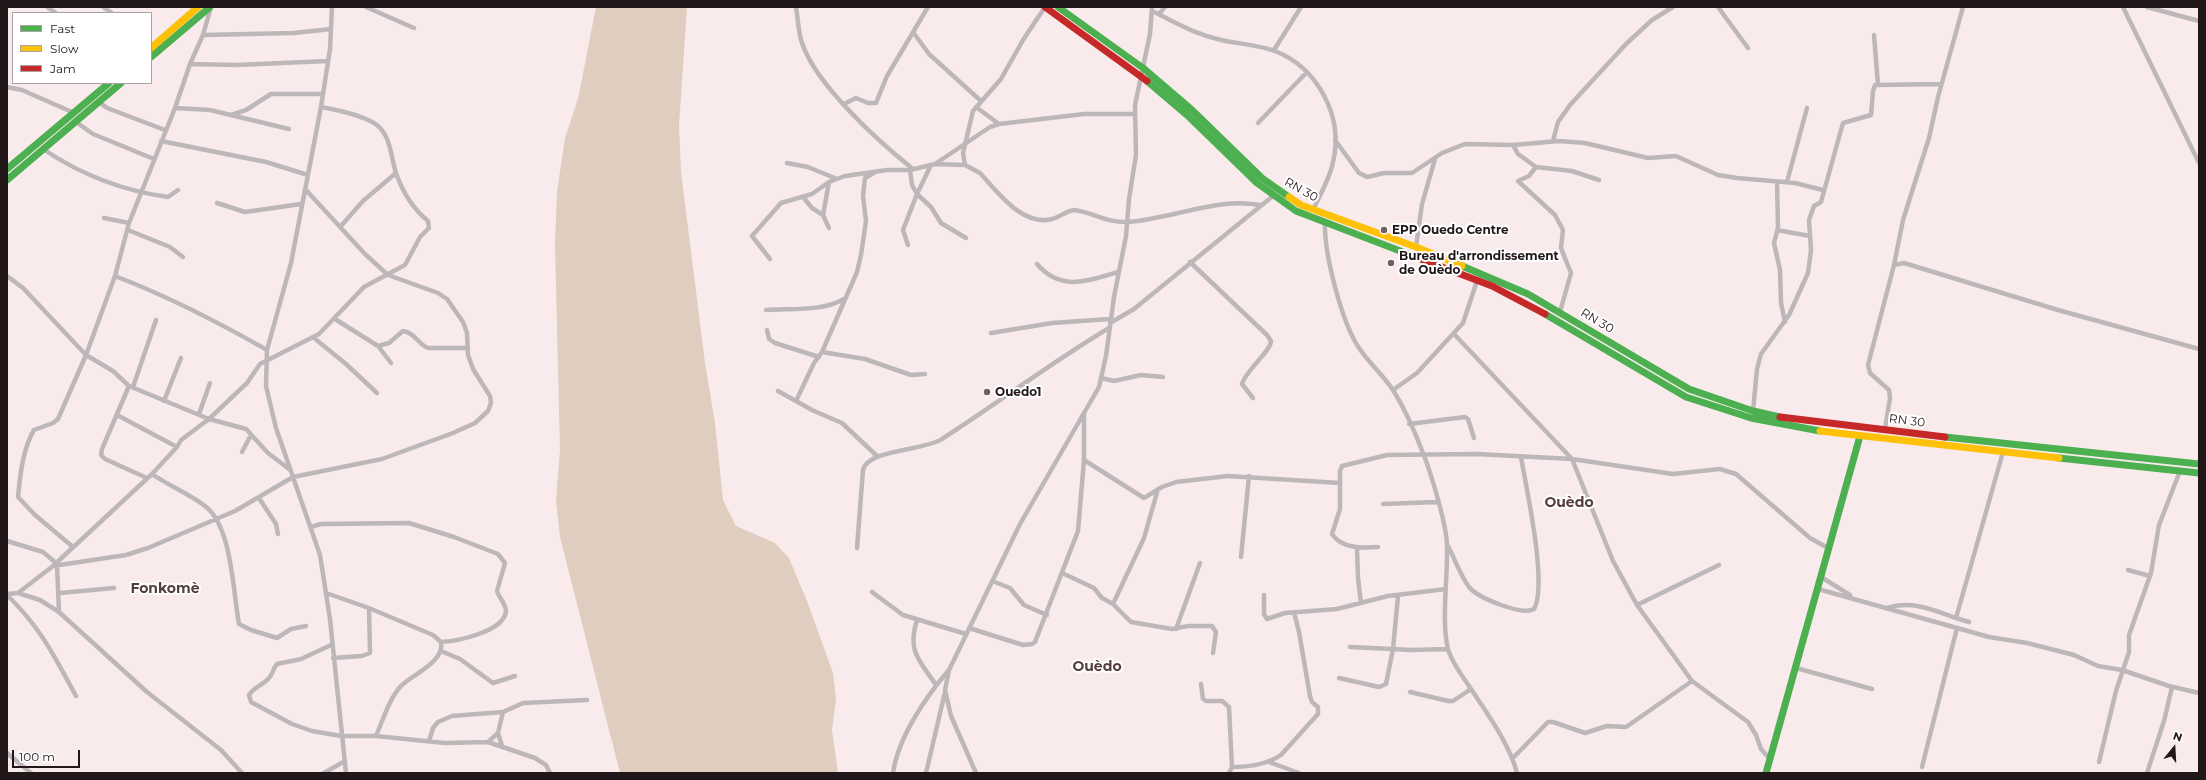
<!DOCTYPE html>
<meta charset="utf-8">
<style>
body{margin:0}
#map{position:relative;width:2206px;height:780px;overflow:hidden;background:#f9ebec;font-family:Montserrat,sans-serif}
canvas{display:block}
.frame{position:absolute;inset:0;border:8px solid #221718;pointer-events:none}
.legend{position:absolute;left:12px;top:12px;width:140px;height:72px;box-sizing:border-box;background:#fff;border:1px solid #a7a2a3;margin:0;padding:5px 7px;list-style:none;font-size:12px;color:#221718}
.legend li{display:flex;align-items:center;gap:8px;height:20px}
.legend b{width:20px;border:1px solid #a7a2a3}
.north{position:absolute;left:2154px;top:728px;width:40px;height:40px;-webkit-text-stroke:3px #fff;paint-order:stroke;rotate:18deg;font-size:11px;font-weight:700;line-height:16px;text-align:center;color:#221718}
.north::after{content:'';display:block;margin:auto;width:14px;height:18px;background:#221718;clip-path:polygon(50% 0,100% 100%,50% 72%,0 100%)}
.scale{position:absolute;left:12px;top:750px;width:68px;height:18px;box-sizing:border-box;border:2px solid #221718;border-top:0;padding-left:5px;font-size:12px;line-height:14px;white-space:nowrap;color:#221718;-webkit-text-stroke:3px #fff;paint-order:stroke}
</style>
<div id="map">
<canvas width="2206" height="780"></canvas>
<div class="frame"></div>
<ul class="legend">
<li><b style="height:5px;background:#4caf50"></b>Fast</li>
<li><b style="height:5px;background:#ffc107"></b>Slow</li>
<li><b style="height:5px;background:#c62828"></b>Jam</li>
</ul>
<div class="north">N</div>
<div class="scale">100 m</div>
</div>
<script>
const c = document.querySelector('canvas').getContext('2d');
c.lineJoin = 'round';
function fillPath(path, color) {
  c.fillStyle = color;
  c.fill(path, 'evenodd');
}
function stroke(path, color, width, dash) {
  c.strokeStyle = color;
  c.lineWidth = width;
  c.lineCap = dash ? 'butt' : 'round';
  c.setLineDash(dash || []);
  c.stroke(path);
}
function label(font, color, halo, rows, align = 'center') {
  c.font = font + ' Montserrat,sans-serif';
  c.lineWidth = 4;
  c.setLineDash([]);
  c.textBaseline = 'middle';
  c.strokeStyle = halo;
  c.fillStyle = color;
  for (const [text, x, y, turn = 0] of rows) {
    c.save();
    c.translate(x, y);
    c.rotate((+turn || 0) * Math.PI / 180);
    c.textAlign = isNaN(turn) ? turn : align;
    if (halo) c.strokeText(text, 0, 0);
    c.fillText(text, 0, 0);
    c.restore();
  }
}
fillPath(new Path2D(`
 M596,7h91l-8,118 2,47 24,191 10,60 8,77 13,26 39,17 14,15 18,43 26,72 3,26 -4,31 6,43h-218l-60,-236 -4,-37 4,-50 -5,-206 2,-52 8,-54 13,-39z`), '#dfcdbf');
stroke(new Path2D(`
 M47,7l9,6
 M103,7l9,6
 M332,7l-2,42 -9,58 -30,156 -24,87 -1,36 10,42 44,127 10,64 16,154
 M366,7l48,21
 M796,7c2,12 2,24 6,36 14,42 77,99 111,126
 M1718,7l30,41
 M2123,7l76,156
 M2147,7l52,14
 M1152,11c25,12 42,23 69,29 18,4 37,5 54,11 43,17 69,66 58,111 -3,16 -13,33 -20,48
 M1159,14l6,-7
 M913,32l16,22 52,47
 M203,35l91,-2 37,-4
 M1874,35l4,50
 M1274,50l27,-43
 M190,64l46,1 92,-4
 M7,87l15,3 50,22
 M99,102l8,6 58,22
 M844,104l12,-6 12,5h8l11,-27 41,-69
 M976,107l23,17
 M175,108l35,2 79,19
 M231,115l15,-5 25,-16h52
 M76,122l17,12 61,25
 M1258,123l49,-51
 M1335,140l24,33 8,4 17,-4h28l30,-20 23,-9 48,1 46,-4 26,2 63,15 28,-2 42,19 19,3 58,5 28,7
 M161,141l105,21 42,13
 M1553,141l5,-19 12,-17 56,-61 26,-24 21,-13
 M1513,145l5,9 18,13 36,4 27,9
 M43,149c37,25 81,42 125,48l10,-7
 M787,163l21,4 29,12
 M935,164l55,-37 9,-3 85,-10h50
 M965,165l-2,-12 10,-42 28,-32 22,-39 22,-33
 M1536,167l-7,9 -11,5 37,34 8,15 -2,18 10,25 -11,39
 M910,170l2,15 5,9 14,13 10,16 25,15
 M1777,182l1,46 -4,15 6,27 1,33 4,19
 M1787,182l20,-74
 M803,197l9,11 11,7 6,13
 M217,203l28,9 56,-8
 M823,215l6,-33
 M104,218l25,5
 M1325,223c-1,31 17,100 34,125 10,15 24,27 34,42 12,19 22,42 30,63 8,20 24,73 24,93 1,30 -6,75 1,103 4,14 15,28 23,40 17,26 38,54 46,84
 M341,226l22,-25 33,-28
 M128,230l42,17 13,10
 M1777,230l33,6
 M908,245l-5,-15 14,-36 14,-29
 M1416,247l6,-43 13,-45
 M770,259l-18,-23 29,-33 31,-9 17,-12 16,-6 42,-6h23l25,-6 30,1 15,8c17,18 42,54 72,46 8,-2 14,-8 22,-9 19,2 32,13 54,12 44,-3 88,-25 132,-17
 M1190,262l77,73 4,6c0,10 -25,29 -29,43l11,14
 M1037,264c24,28 51,17 81,8
 M1894,265l10,-2 154,47 141,39
 M7,276l16,12 63,67 27,16 16,15 80,33 37,10 22,24 21,16
 M115,276c52,20 103,46 152,74
 M766,310c26,-2 55,2 78,-11
 M335,319l43,27 11,-3 14,-12c11,1 15,13 25,17h40
 M1110,323l24,-14 139,-113
 M767,330l2,9 6,4 44,14
 M991,333l61,-10 58,-4
 M1454,334l118,125 41,102 24,44 55,76 56,41 8,13 5,14 9,10
 M314,338l32,26 31,29
 M378,346l13,17
 M822,352l43,7 46,16 14,-1
 M1101,378l13,3 27,-6 22,2
 M129,386l-27,63 -1,6 4,4 42,19
 M133,387l23,-67
 M1393,390l24,-17 46,-50 14,-42
 M778,391l34,19 30,13 35,33
 M164,401l17,-43
 M796,401l18,-38 8,-11 35,-80 4,-17 5,-34 -3,-25 2,-18 9,-5
 M1753,411l4,-42 4,-15 28,-39 19,-42 3,-23 -2,-30 5,-14 7,-4 22,-79 28,-8 2,-24 2,-6 66,-1
 M199,414l11,-31
 M117,415l60,32
 M1409,424l56,-7 3,2 6,19
 M1885,429l5,-31 -1,-8 -19,-17 -2,-8 26,-100 9,-45 26,-82 9,-41 25,-90
 M242,452l9,-17
 M1084,460l60,38 18,-11 14,-5 52,-6 112,7
 M152,474c17,12 36,19 53,32 27,20 28,86 34,118l12,6 26,8 14,-9 15,-3
 M259,498l17,26 2,10
 M1383,504l54,-2
 M311,527l10,-3 88,-1 45,14 44,17 7,9 -8,28c2,7 9,13 9,20 -2,21 -49,30 -65,31
 M7,541l36,11 13,11
 M1448,546c7,13 12,29 21,41 9,11 53,29 65,22 14,-24 -8,-122 -13,-152
 M73,547l-38,-32 -17,-18c2,-22 5,-49 16,-67l19,-7 5,-4 28,-64 29,-79 14,-53 46,-115 15,-44 13,-29 8,-28
 M1378,547c-16,1 -36,2 -46,-13l8,-25v-38l2,-5 45,-11 90,-1 95,5 101,15 47,-5 16,5 74,64 18,10
 M857,548l6,-78c5,-21 61,-19 79,-31 56,-36 110,-77 167,-111
 M1357,548l1,30 3,25
 M1241,557l8,-81
 M57,565l2,47
 M53,566l73,-11 22,-7 87,-37 58,-34 89,-18 71,-26 22,-10 13,-12 3,-8 -1,-7 -17,-27 -5,-14 -1,-22 -4,-11 -16,-23 -9,-6 -50,-18 -23,-21 -60,-65
 M2128,570l22,6
 M1062,573l32,15 8,10 11,6 18,18 41,7 16,-3h24l4,6 -3,21
 M1821,577l29,18
 M992,581l18,7 14,17 23,10
 M1818,589l171,48 38,6 47,12 24,11 24,4 47,16 30,7
 M872,592l31,23 63,19
 M18,593l35,-27 99,-92 25,-27 4,-7 28,-21 38,-36 13,-19 59,-30 45,-47 41,-22 15,-28 9,-9 -1,-7c-16,-13 -25,-28 -32,-48 -5,-15 -5,-37 -19,-48 -14,-10 -39,-15 -56,-18
 M60,593l54,-5
 M326,593l43,15 64,27 8,7c4,20 -28,32 -40,44 -12,13 -18,34 -25,50
 M7,594l11,-1 22,7 19,12 88,80 74,58 21,23
 M7,595c34,33 47,61 69,101
 M1264,595v19l3,5 18,-6 52,-4 51,-13 58,-7
 M1113,604l31,-66 14,-49
 M1637,605l82,-40
 M1887,608c24,-8 47,2 69,10
 M917,620c-10,31 2,40 19,65
 M1969,622l-13,-4 47,-166
 M969,628l54,17 9,-1 3,-2 43,-111 6,-71v-47
 M1176,629l24,-66
 M331,645l-30,14 -24,5c-4,4 -4,10 -8,14 -6,7 -15,9 -20,17l2,7 41,22 20,7 29,5h35l69,7 43,-1 47,16 11,7 4,8
 M1350,647l62,3 36,-1
 M441,651l19,8 33,24 22,-7
 M333,658l29,-2 8,-3 -1,-45
 M1796,668l76,21
 M1339,678l40,9 7,-3 7,-35 5,-53
 M1201,684l2,15 3,2h16l7,6 3,60 -3,6
 M1410,692l38,9h5l18,-12
 M498,733l4,13
 M429,741l4,-13 5,-6 14,-6 51,-4 20,-9 64,-3
 M488,742l10,-9 5,-21
 M7,753l24,20
 M1512,759l36,-37h5l32,11 22,-7 19,1 66,-46
 M1269,762l30,11
 M2099,762l17,-71 13,-39v-17l22,-62 8,-48 21,-54
 M1232,767c17,0 34,-2 49,-12l37,-41v-7l-6,-5 -2,-6 -11,-64 -5,-20
 M1922,767l35,-139
 M324,773l21,-12
 M893,773c5,-35 32,-75 55,-102
 M926,773l19,-81
 M976,773l-25,-57 -6,-26 4,-20 71,-146 79,-137 7,-31 8,-59 12,-61 3,-37 7,-44 -1,-50 15,-71 2,-27
 M2147,773l17,-52 8,-34`), '#bdb7b9', 4.5);
stroke(new Path2D(`
 M1058,7l85,61 49,42 70,68 27,19
 M151,57l59,-50
 M1147,81l40,34 70,68 39,28 125,48
 M7,169l102,-86
 M7,180l114,-97
 M1462,266l66,28 161,95 64,22 27,6
 M1545,314l141,83 65,21 69,13
 M1945,437l254,27
 M2059,458l140,15
 M1766,773l94,-337`), '#4caf50', 7);
stroke(new Path2D(`
 M151,48l47,-41
 M1289,197l12,8 115,42 46,19
 M1820,431l239,27`), '#ffc107', 7);
stroke(new Path2D(`
 M1045,7l102,74
 M1421,259l71,27 53,28
 M1780,417l165,20`), '#c62828', 7);
for (const [x, y, r, color] of [
 [1384,230,4,"#6d6162"],
 [1391,263,4,"#6d6162"],
 [987,392,4,"#6d6162"]
]) {
  const dot = new Path2D();
  dot.arc(x, y, r, 0, 2 * Math.PI);
  c.fillStyle = color;
  c.fill(dot);
  stroke(dot, '#fff', 1.5);
}
label('12px', '#221718', '#fff', [
 ["RN 30",1301,190,29],
 ["RN 30",1597,321,31],
 ["RN 30",1907,421,7]
]);
label('bold 12px', '#221718', '#fff', [
 ["EPP Ouedo Centre",1392,230],
 ["Bureau d'arrondissement",1399,256],
 ["de Ouèdo",1399,270],
 ["Ouedo1",995,392]
], 'left');
label('bold 14px', '#553c3d', '#fff', [
 ["Ouèdo",1569,503],
 ["Fonkomè",165,589],
 ["Ouèdo",1097,667]
]);
</script>
